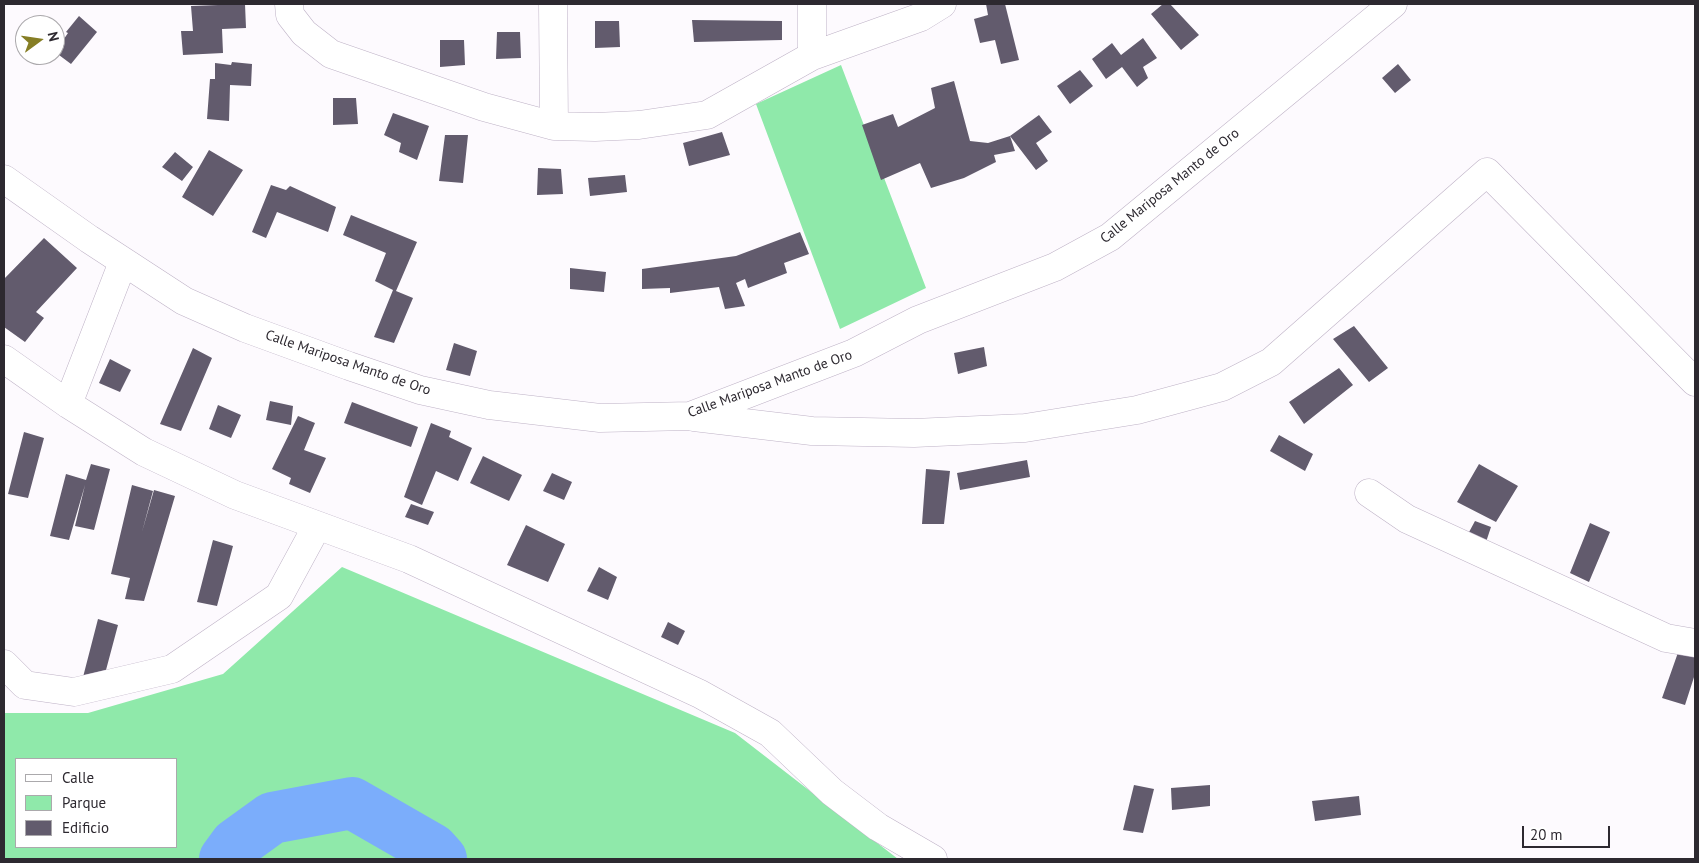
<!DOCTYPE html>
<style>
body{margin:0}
#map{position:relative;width:1699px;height:863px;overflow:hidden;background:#fdfafe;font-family:"PT Sans",sans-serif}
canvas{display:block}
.frame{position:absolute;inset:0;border:5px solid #2d2930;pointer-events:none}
.legend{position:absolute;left:15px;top:758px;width:162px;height:90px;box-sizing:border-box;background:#fff;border:1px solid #aba9ac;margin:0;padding:6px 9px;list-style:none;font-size:15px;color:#2d2930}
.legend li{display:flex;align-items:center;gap:10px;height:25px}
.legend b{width:25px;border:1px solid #aba9ac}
.north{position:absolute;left:15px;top:15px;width:50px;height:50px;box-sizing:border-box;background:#fff;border:1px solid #aba9ac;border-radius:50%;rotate:76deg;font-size:14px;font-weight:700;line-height:20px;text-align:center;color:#2d2930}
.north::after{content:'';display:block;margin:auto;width:18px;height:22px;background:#867e25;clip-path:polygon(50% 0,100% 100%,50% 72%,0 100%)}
.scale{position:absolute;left:1522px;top:826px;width:88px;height:22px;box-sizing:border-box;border:2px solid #2d2930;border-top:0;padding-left:6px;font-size:15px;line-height:18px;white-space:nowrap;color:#2d2930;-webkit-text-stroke:4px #fff;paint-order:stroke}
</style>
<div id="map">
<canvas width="1699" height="863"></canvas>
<div class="frame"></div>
<ul class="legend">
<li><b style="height:6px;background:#fff"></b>Calle</li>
<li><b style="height:14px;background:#8fe9aa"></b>Parque</li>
<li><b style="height:14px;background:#625b6d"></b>Edificio</li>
</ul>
<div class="north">N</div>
<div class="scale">20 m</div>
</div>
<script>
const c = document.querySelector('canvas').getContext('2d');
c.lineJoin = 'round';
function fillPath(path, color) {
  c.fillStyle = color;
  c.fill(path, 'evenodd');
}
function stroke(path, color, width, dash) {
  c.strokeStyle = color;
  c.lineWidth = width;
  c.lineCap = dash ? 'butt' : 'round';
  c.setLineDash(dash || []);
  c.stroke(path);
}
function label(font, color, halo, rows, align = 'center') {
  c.font = font + ' "PT Sans",sans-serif';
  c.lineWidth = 5;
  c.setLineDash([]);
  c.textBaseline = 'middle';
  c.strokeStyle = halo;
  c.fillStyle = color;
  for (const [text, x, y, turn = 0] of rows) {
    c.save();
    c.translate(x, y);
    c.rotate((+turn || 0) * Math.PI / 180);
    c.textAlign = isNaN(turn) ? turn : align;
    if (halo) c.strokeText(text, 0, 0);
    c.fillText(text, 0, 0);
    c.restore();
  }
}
fillPath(new Path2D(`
 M841,65l85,223 -86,41 -84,-225z
 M342,567l393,166 163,126h-894v-146h84l135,-39zM16,759h160v88h-160z`), '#8fe9aa');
stroke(new Path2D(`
 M225,859l11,-15 36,-26 80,-15 80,46 9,10`), '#7badfb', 52);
fillPath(new Path2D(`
 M245,4l1,24 -24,1 1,24 -40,2 -2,-24h12l-2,-25z
 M986,4h19l14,56 -18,4 -6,-24 -15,3 -6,-24 14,-4z
 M1163,4h7l29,31 -18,15 -30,-36z
 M79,16l18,16 -26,32 -16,-12 13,-19 -2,-1z
 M692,20l90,1v19l-88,2z
 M595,21h24l1,26 -25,1z
 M497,32h23l1,26 -25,1z
 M1143,38l14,20 -14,9 5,11 -11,9 -15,-20 -16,12 -14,-20 20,-16 9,12z
 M440,40h24l1,25 -25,2z
 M232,62l20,2 -1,22 -21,-1 -1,36 -22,-2 3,-40h5v-16l16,2z
 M1398,64l13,16 -16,13 -13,-15z
 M1080,70l13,16 -23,18 -13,-18z
 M954,81l16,60 18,2 22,-7 5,15 -21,4 2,7 -32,16 -33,10 -11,-25 -39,17 -19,-55 31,-11 5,13 37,-19 -4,-20z
 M333,98h23l2,26 -25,1z
 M393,113l36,13 -12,34 -18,-8 2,-9 -17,-8z
 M1039,115l13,17 -16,11 12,18 -12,9 -26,-34z
 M722,132l8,23 -41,11 -6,-23z
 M445,135h23l-5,48 -24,-2z
 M209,150l34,20 -30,46 -31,-19z
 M175,152l18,15 -11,14 -20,-14z
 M538,168l23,1 2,25 -26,1z
 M625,175l2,17 -37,4 -2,-18z
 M271,185l15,5 4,-4 46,21 -8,25 -51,-20 -11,26 -14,-6z
 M351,215l66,27 -21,49 17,7 -19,45 -20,-6 19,-47 -18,-9 11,-28 -43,-18z
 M800,232l9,22 -25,9 3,10 -39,15 -3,-9 -9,4 9,23 -20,3 -6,-22 -49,6v-5l-28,1v-20l94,-13z
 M44,238l33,30 -41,44 8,6 -19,24 -21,-15v-48z
 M570,268l36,4 -2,20 -34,-3z
 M1354,326l34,42 -19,14 -36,-43z
 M454,343l23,8 -7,25 -24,-6z
 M984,347l3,19 -29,8 -4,-21z
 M193,348l19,10 -31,73 -21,-7z
 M110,359l21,11 -11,22 -21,-9z
 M1339,368l14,17 -49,39 -15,-22z
 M270,401l23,5 -2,19 -25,-5z
 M352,402l66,25 -7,20 -67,-24z
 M218,405l23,10 -10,23 -22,-9z
 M298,416l17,7 -11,27 22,8 -16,35 -21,-9 2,-6 -19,-9z
 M431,423l20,8 -2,6 23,11 -14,33 -22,-10 -14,34 -18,-8z
 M24,432l20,6 -16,60 -20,-4z
 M1279,435l34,19 -8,17 -35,-20z
 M483,456l39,19 -13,26 -39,-18z
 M1027,460l3,17 -70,13 -3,-17z
 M91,464l19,5 -16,61 -19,-4 10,-41 -16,55 -19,-4 16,-62 20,6z
 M1479,464l39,22 -22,36 -39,-20z
 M926,469l24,2 -6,53h-22z
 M552,473l20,9 -8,18 -21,-9z
 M132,485l21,6 -11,41 12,-42 21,6 -31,105 -19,-2 5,-21 -19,-4z
 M411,504l23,8 -6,13 -23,-8z
 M1475,521l16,6 -5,15 -18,-8z
 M1590,523l20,9 -21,50 -19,-9z
 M526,525l39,19 -17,38 -41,-17z
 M213,540l20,6 -16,60 -20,-4z
 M599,567l18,10 -9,23 -21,-9z
 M98,619l20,6 -16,60 -20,-4z
 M668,622l17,9 -7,14 -17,-8z
 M1681,644l14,6v24l-10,31 -23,-7z
 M1134,785l20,4 -11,44 -20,-3z
 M1210,785v21l-38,4 -1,-22z
 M1359,796l2,19 -46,6 -3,-20z`), '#625b6d');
const minor = new Path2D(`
 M289,4l1,11 14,18 27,21 153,53 70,19 41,1 44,-2 68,-10 105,-59 109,-39 21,-13
 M553,4l1,122
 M812,56v-52
 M4,179l85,60 95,62 61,27 104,38 71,24 69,15 111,13 90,-2 164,-63 64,-33 137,-53 55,-30 283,-233
 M4,359l64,45 76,48 91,43 174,64 291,135 70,39 62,59 46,35 55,32
 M68,404l55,-142
 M694,417l118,14 102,2 111,-5 112,-18 85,-23 49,-25 216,-190 208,210
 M1369,493l38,26 259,119 29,5
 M4,664l21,21 49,7 98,-23 107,-73 38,-70`);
stroke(minor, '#beb2c6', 29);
stroke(minor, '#fff', 28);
label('14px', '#2d2930', '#fff', [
 ["Calle Mariposa Manto de Oro",1170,186,-39],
 ["Calle Mariposa Manto de Oro",348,363,19],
 ["Calle Mariposa Manto de Oro",770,384,-20]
]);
</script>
